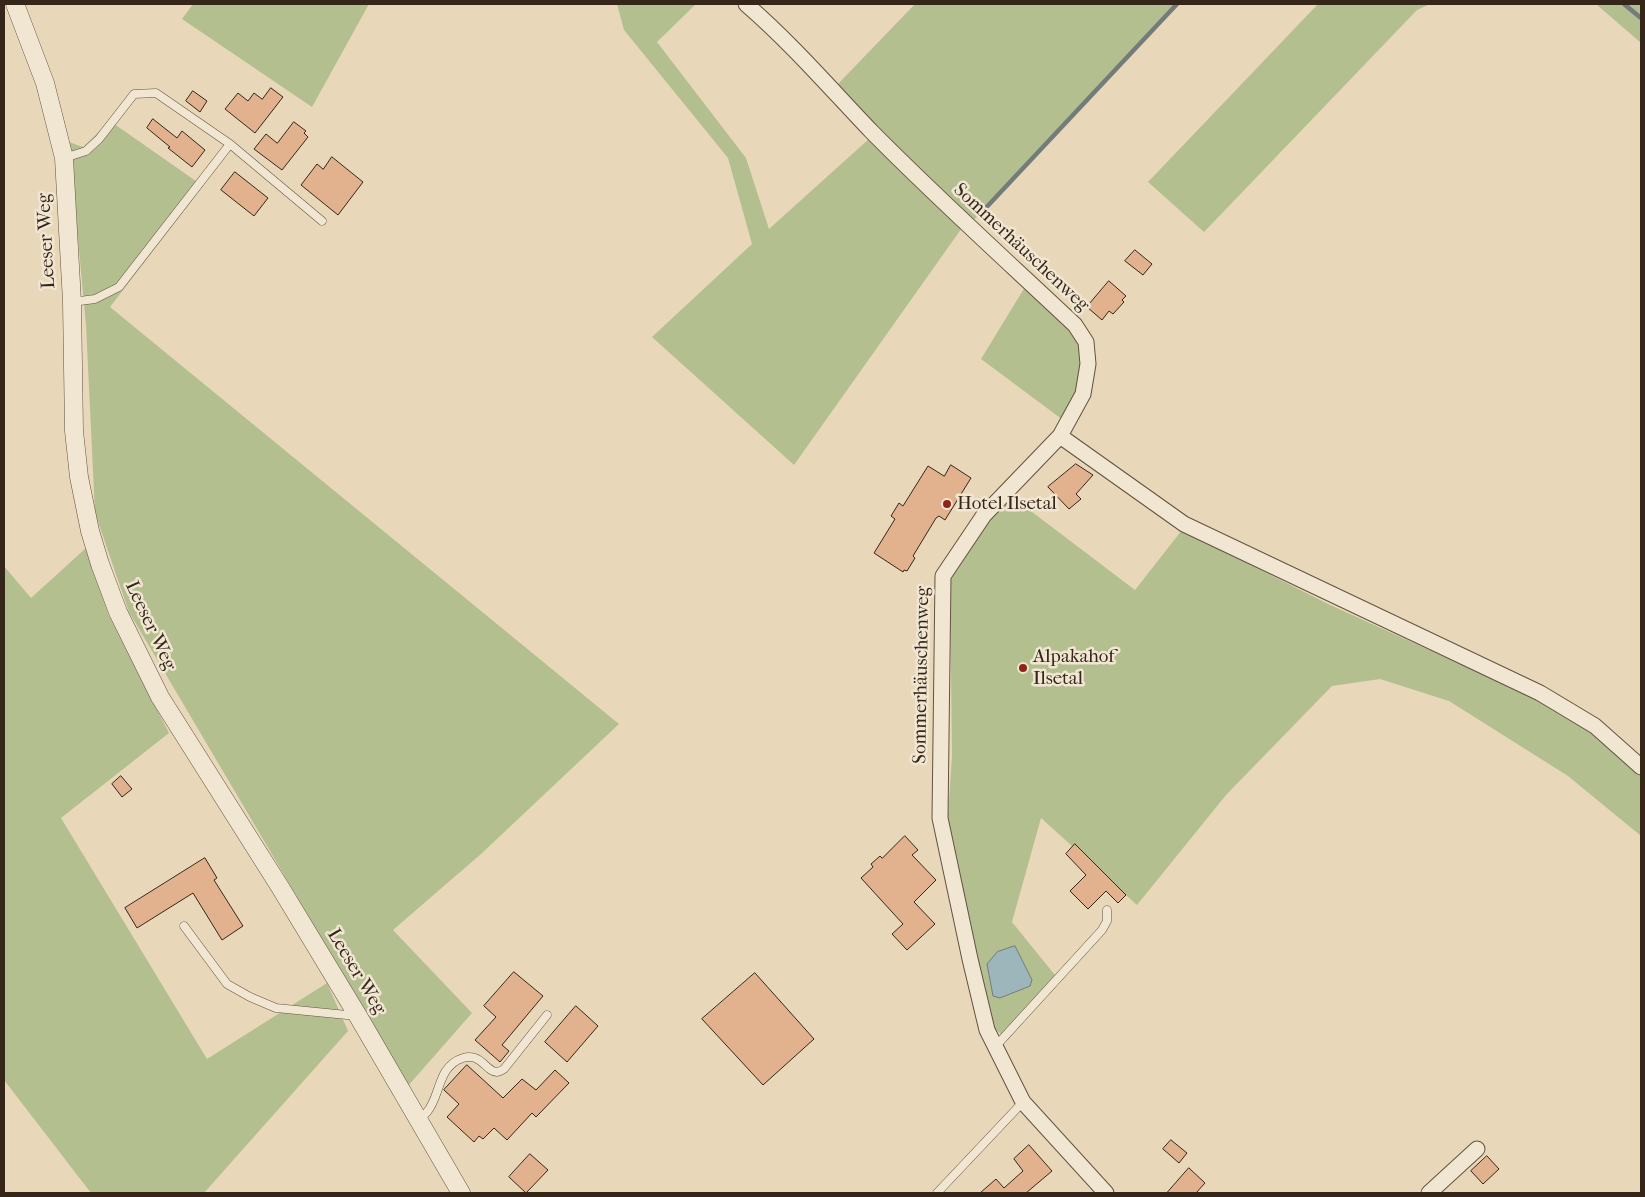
<!DOCTYPE html>
<meta charset="utf-8">
<style>
body{margin:0}
#map{position:relative;width:1645px;height:1197px;overflow:hidden;background:#e8d8b9;font-family:"IM FELL French Canon",serif}
canvas{display:block}
.frame{position:absolute;inset:0;border:5px solid #352619;pointer-events:none}
</style>
<div id="map">
<canvas width="1645" height="1197"></canvas>
<div class="frame"></div>
</div>
<script>
const c = document.querySelector('canvas').getContext('2d');
c.lineJoin = 'round';
function fillPath(path, color) {
  c.fillStyle = color;
  c.fill(path, 'evenodd');
}
function stroke(path, color, width, dash) {
  c.strokeStyle = color;
  c.lineWidth = width;
  c.lineCap = dash ? 'butt' : 'round';
  c.setLineDash(dash || []);
  c.stroke(path);
}
function label(font, color, halo, rows, align = 'center') {
  c.font = font + ' "IM FELL French Canon",serif';
  c.lineWidth = 5;
  c.setLineDash([]);
  c.textBaseline = 'middle';
  c.strokeStyle = halo;
  c.fillStyle = color;
  for (const [text, x, y, turn = 0] of rows) {
    c.save();
    c.translate(x, y);
    c.rotate((+turn || 0) * Math.PI / 180);
    c.textAlign = isNaN(turn) ? turn : align;
    if (halo) c.strokeText(text, 0, 0);
    c.fillText(text, 0, 0);
    c.restore();
  }
}
fillPath(new Path2D(`
 M193,4h176l-57,103 -130,-88z
 M617,4h79l-39,38 89,116 23,71 101,-91 94,87 -170,240 -142,-128 100,-93 -24,-86 -104,-128z
 M915,4h264l-208,219 -134,-138z
 M1318,4h112l-13,6 -213,222 -56,-50z
 M1596,4h45v39z
 M110,121l93,65 -93,121 509,417 -138,130 -88,76 79,83 -65,74 -101,-175 -177,-300 -34,-99 -9,-188 -17,-183 14,5z
 M1025,287l48,42 8,18 1,18 -4,25 -15,30 -82,-61z
 M1011,496l124,94 47,-60 146,74 209,95 54,32 50,44v61l-73,-60 -119,-75 -69,-22 -48,7 -106,109 -89,110 -96,-87 -29,104 47,58 -51,60 -18,-15 -19,-85 -23,-124 4,-60 -2,-177 19,-33z
 M86,548l23,68 60,117 -108,85 146,241 120,-76 21,48 -144,162h-113l-87,-113v-514l27,32z`), '#b4bf90');
const water = new Path2D(`
 M1015,946l17,34 -2,6 -30,12 -7,-2 -6,-32 10,-12z`);
fillPath(water, '#9db6bb');
stroke(water, '#737c7a', 1);
stroke(new Path2D(`
 M1624,4l17,14
 M982,212l195,-208`), '#737c7a', 4.5);
const building = new Path2D(`
 M271,88l12,9 -28,36 -30,-24 13,-16 10,8 6,-8 8,6z
 M193,91l14,10 -7,11 -14,-11z
 M153,119l24,19 5,-7 23,19 -13,17 -24,-19 2,-1 -23,-19z
 M294,122l12,9 -2,2 4,4 -26,33 -28,-21 12,-15 11,9z
 M332,157l31,25 -25,33 -37,-30 16,-21 6,5z
 M235,172l33,26 -14,18 -33,-26z
 M1135,250l17,14 -9,11 -18,-14z
 M1109,281l17,15 -4,4 2,2 -11,12 -4,-3 -7,9 -15,-13z
 M1076,464l17,11 -17,19 5,5 -12,10 -21,-22z
 M951,465l20,13 -26,42 -6,-4 -3,2 -23,38 2,2 -8,13 -3,-1 -1,2 -29,-19 21,-34 -4,-3 8,-13 4,3 25,-40 16,10z
 M121,776l11,13 -10,8 -10,-13z
 M905,836l13,14 -6,5 24,25 -22,22 21,22 -28,26 -15,-16 11,-10 -42,-46 12,-11 -2,-3 9,-8 2,2z
 M1075,844l51,51 -8,8 -12,-12 -18,18 -18,-18 16,-16 -20,-21z
 M205,858l12,20 -3,2 29,46 -21,14 -29,-47 -56,35 -12,-20z
 M514,972l29,24 -41,49 7,6 -9,11 -25,-22 21,-23 -12,-11z
 M755,973l59,66 -51,46 -61,-66z
 M576,1006l22,20 -31,36 -22,-20z
 M467,1065l36,33 19,-19 14,11 19,-20 14,13 -33,34 -4,-4 -25,27 -13,-12 -11,11 -4,-3 -5,6 -27,-25 12,-13 -15,-14z
 M1171,1140l16,13 -8,10 -16,-14z
 M1029,1145l23,26 -26,22h-46l16,-14 8,9 19,-17 -9,-12z
 M530,1154l18,16 -22,23 -17,-16z
 M1487,1156l12,13 -16,15 -12,-13z
 M1189,1168l16,15 -9,10h-29z`);
fillPath(building, '#e2b18d');
stroke(building, '#352619', 1);
const service = new Path2D(`
 M64,158l22,-7 13,-12 35,-45 22,-1 74,51 92,77
 M72,302l23,-3 24,-12 111,-143
 M184,926l43,58 23,13 26,11 81,8
 M995,1047l107,-117 5,-9v-11
 M418,1119c3,-2 7,-4 9,-7 14,-16 10,-46 36,-54 18,-6 23,14 34,14 3,0 5,-2 7,-3l43,-54
 M937,1193l86,-91`);
const minor = new Path2D(`
 M746,4c45,39 84,84 125,127 66,67 136,130 204,194l11,17 2,22 -5,30 -23,42 -76,79 -41,61 -3,242 30,141 17,71 36,72 83,91
 M1060,436l124,88 356,169 55,33 46,41
 M1429,1193l48,-44`);
const tertiary = new Path2D(`
 M15,4l30,79 19,75 8,144 2,129 5,46 11,54 10,33 18,48 42,85 120,190 78,129 103,177`);
stroke(service, '#625241', 9);
stroke(minor, '#625241', 17);
stroke(tertiary, '#625241', 19);
stroke(service, '#f0e6d2', 8);
stroke(minor, '#f0e6d2', 15);
stroke(tertiary, '#f0e6d2', 18);
for (const [x, y, r, color] of [
 [947,504,5,"#8f2418"],
 [1023,668,5,"#8f2418"]
]) {
  const dot = new Path2D();
  dot.arc(x, y, r, 0, 2 * Math.PI);
  c.fillStyle = color;
  c.fill(dot);
  stroke(dot, '#f0e6d2', 2);
}
label('19px', '#352619', '#f0e6d2', [
 ["Leeser Weg",47,241,-93],
 ["Sommerhäuschenweg",1021,248,43],
 ["Leeser Weg",150,626,65],
 ["Sommerhäuschenweg",922,675,-89],
 ["Leeser Weg",356,972,59]
]);
label('19px', '#352619', '#f0e6d2', [
 ["Hotel Ilsetal",957,504],
 ["Alpakahof",1033,657],
 ["Ilsetal",1033,679]
], 'left');
</script>
